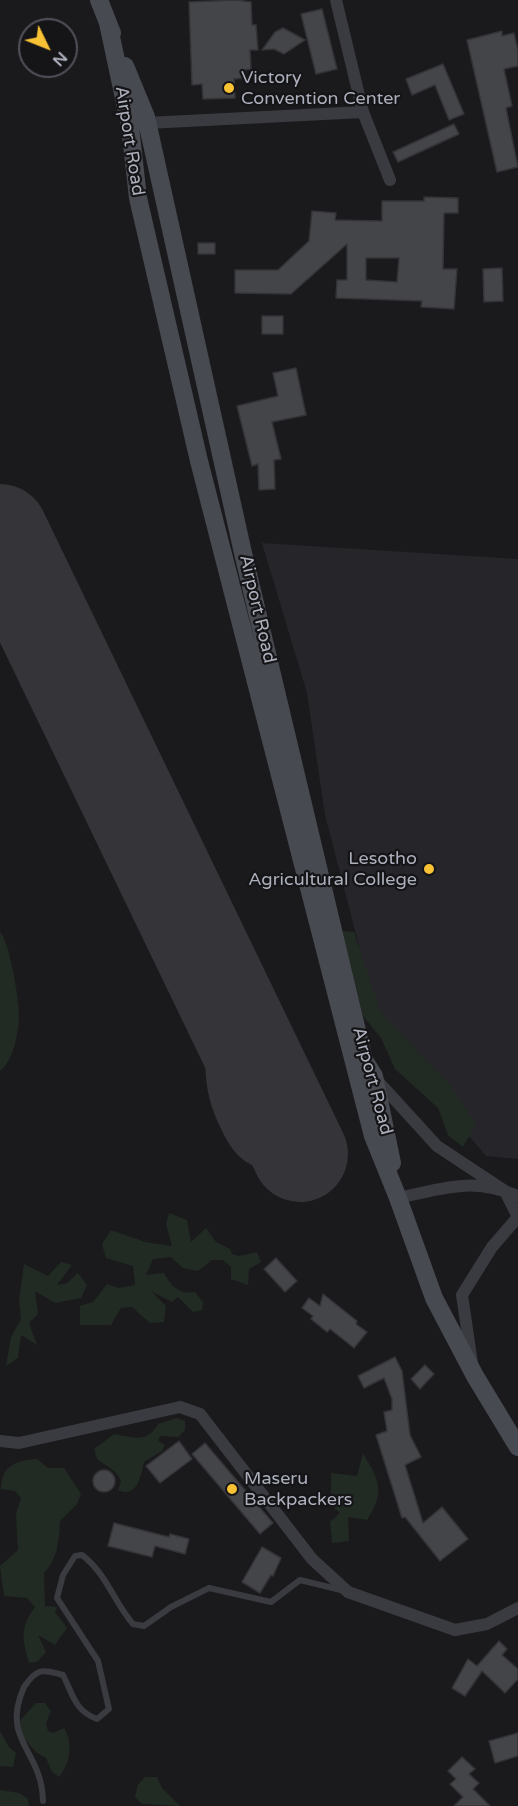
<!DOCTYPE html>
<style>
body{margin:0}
#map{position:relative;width:518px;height:1806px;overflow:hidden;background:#1a1a1c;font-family:"Varela Round",sans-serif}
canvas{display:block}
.north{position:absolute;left:18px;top:18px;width:60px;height:60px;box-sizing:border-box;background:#151417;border:2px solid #515259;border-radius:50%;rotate:133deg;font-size:16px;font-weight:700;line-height:24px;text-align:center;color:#acb0bc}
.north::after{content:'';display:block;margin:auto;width:21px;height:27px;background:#f9c134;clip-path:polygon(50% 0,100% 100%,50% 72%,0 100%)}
</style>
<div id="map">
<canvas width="518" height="1806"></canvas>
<div class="north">N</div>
</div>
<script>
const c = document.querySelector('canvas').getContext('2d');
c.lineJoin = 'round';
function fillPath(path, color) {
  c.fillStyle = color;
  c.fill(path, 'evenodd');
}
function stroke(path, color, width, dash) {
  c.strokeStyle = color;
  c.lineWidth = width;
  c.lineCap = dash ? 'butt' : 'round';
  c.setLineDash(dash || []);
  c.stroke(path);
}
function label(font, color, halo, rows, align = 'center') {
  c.font = font + ' "Varela Round",sans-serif';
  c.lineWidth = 4.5;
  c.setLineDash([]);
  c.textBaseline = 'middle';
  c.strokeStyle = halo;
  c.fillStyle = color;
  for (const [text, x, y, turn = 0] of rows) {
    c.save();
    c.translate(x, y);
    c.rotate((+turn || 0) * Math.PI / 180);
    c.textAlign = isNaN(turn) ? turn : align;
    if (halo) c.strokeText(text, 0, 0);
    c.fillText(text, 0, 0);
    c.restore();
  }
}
fillPath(new Path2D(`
 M262,543l256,16v600l-32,-3 -69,-80 -38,-53 -54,-208 -18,-122z`), '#262529');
fillPath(new Path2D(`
 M342,931l12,1 27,81 69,71 26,40 -13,23 -15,-12 -10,-27 -43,-39 -14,-31 -18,-22z
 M0,932c10,10 20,72 19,87 -1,16 -6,42 -19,52z
 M169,1213l18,7 4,22 15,-14 10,14 14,7 2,5 7,2 18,-4 4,10 -12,7 -1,16 -17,-6v-12l-8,-7h-11l-14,11 -15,-3 -12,-11 -18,2 -7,16 18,-2c7,13 15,22 31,19l8,10 -1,8 -9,2 -15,-15 -6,5 -21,-11 15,15 -2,16 -14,1 -18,-16 -11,1 -10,17h-31v-19l13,-4 14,-18 12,4 16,-3 -2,-19 -27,-8 -4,-14 9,-14 34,12 27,4 -6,-22z
 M61,1262l11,3 -15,20 10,-2 11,-10 9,12 -6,13 -26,5 -20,-12 3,23 -9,9 8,22 -16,-10 -3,23 -12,8 5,-29 10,-18 -2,-19 5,-36 24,12z
 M177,1418l8,3v9l-7,7 -18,-1 -2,5 7,4 -3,6 -18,11c-3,14 -7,37 -26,28l3,-9c-6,-13 -14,-14 -24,-22l-3,-10 20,-15c19,3 33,10 44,-10z
 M363,1453c16,28 23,38 4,67l-19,-3 1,24 -17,2 -2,-21 10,-9 -9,-8v-32l26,3z
 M37,1459l11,9h16l17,26 -4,10 -17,17c-1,20 -2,37 -16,52l1,33 12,1 -2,5 12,16 -12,17 -17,-10 8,17 -9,10 -8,1c-7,-25 -9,-35 6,-56l-8,-9 -23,-2 -4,-30 18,-16 -2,-36 5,-16 -6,-7 -14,-2c0,-23 15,-29 36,-30z
 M36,1703h9l6,8 -5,12 2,8 5,2 11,-5c9,15 7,35 -5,49l-7,-5 -6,-14 -10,-6 -18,-20 -2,-7z
 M0,1731l9,16 7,6 -3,14 -13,-1z
 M145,1777h12l5,11 18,18 -38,-2 -7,-7 3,-12z
 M0,1790l19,3 9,6 1,7h-29z`), '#212b23');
stroke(new Path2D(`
 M212,972c6,19 12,38 12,58 1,31 -2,56 12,85 5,10 10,23 20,30 27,19 58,-5 50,-36l-23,-19 -31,-36`), '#343439', 39);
stroke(new Path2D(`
 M0,532l300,622`), '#343439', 96);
const building = new Path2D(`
 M236,0l15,2 1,23h4l2,25h-8l1,19 -8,1 1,8 -10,1 1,19 -32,1 -1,-15 -10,1 -3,-83z
 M322,9l15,60 -21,5 -15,-60z
 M283,28l22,12 -21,14 -10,-5 -12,1 13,-18z
 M502,31v5l12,-3 4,18v15l-14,3 8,37 -6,2 12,59 -21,5 -30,-132z
 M443,64l21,50 -15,6 -14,-35 -23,10 -6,-16z
 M454,124l5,10 -61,28 -5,-10z
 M424,197l34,1v15h-14l-1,56h14l-3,40 -33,-2 1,-6 -86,-3 1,-18h10v-36l-56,50 -56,-1v-23h43l31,-29 3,-30 24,2 -1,7 47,1v-20h42zM366,258h33l-2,24 -31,-2z
 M198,243h17v11h-17z
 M502,268l1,33 -19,1 -1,-33z
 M262,316h21v18h-21z
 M296,368l10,47 -34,7 9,37 -7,1 1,29 -16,1 -1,-26 -6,2 -15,-60 41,-10 -5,-23z
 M276,1258l21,23 -12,11 -21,-23z
 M323,1294l34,27 -1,3 11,8 -13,16 -24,-19 -3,3 -16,-13 2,-3 -11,-8 7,-10 11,8z
 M395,1357l7,14 8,64 11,22 -16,8 18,58 19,-16 26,32 -28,22 -35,-44 -3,1 -26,-83 11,-4 -3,-19 8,-2v-11l-8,-21 -20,10 -6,-12z
 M425,1365l9,9 -14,15 -9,-10z
 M179,1441l13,18 -32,24 -14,-17z
 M205,1443l68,80 -13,11 -68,-80z
 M93 1481a11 11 0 1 1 22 0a11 11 0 1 1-22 0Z
 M114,1523l55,14 1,-3 19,5 -4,15 -30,-8 -3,11 -44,-11z
 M262,1547l19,11 -8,18 -2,-1 -11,18 -18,-11z
 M499,1641l8,8 -5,6 16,14v10l-13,14 -23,-22 -17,25 -13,-8 16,-29 9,7z
 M518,1733v23l-23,7 -6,-22z
 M462,1757l13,12 -6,5 10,9 -6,6 17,17h-36l9,-9 -13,-13 6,-5 -8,-8z`);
fillPath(building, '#444549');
stroke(building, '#343338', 1.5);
stroke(new Path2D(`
 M43,1801c-1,-52 -43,-60 -19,-114 13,-19 18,-18 39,-12 10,20 12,36 34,44l12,-10 -11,-48 -41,-63 6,-23 12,-19 7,-1c24,18 32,47 51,69l11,2 27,-19 38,-19 62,14 29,-22 45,11`), '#3a3b41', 6);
stroke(new Path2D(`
 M336,0l27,112 27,68
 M147,123l216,-11
 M375,1078l62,68 68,45 13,26 -26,30 -30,48 10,68
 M398,1198c47,-10 73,-21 120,-2
 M0,1441l19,2 161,-36 20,7 112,145 36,33 107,38 32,-6 31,-16`), '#3a3b41', 12);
stroke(new Path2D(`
 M99,0l13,33
 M108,23l22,103 8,72 61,263 174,675 25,62 36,100 41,78 43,71
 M125,66l21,51 97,436 121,507 10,16 18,87`), '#484a51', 18);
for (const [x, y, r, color] of [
 [229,88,6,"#f9c134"],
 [429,869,6,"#f9c134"],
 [232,1489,6,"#f9c134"]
]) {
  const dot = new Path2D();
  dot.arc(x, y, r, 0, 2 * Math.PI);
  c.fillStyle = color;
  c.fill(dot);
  stroke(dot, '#151417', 2);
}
label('18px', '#acb0bc', '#151417', [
 ["Victory",241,78],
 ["Convention Center",241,99],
 ["Lesotho",417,859,"right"],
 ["Agricultural College",417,880,"right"],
 ["Maseru",244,1479],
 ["Backpackers",244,1500]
], 'left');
label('18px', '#acb0bc', '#151417', [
 ["Airport Road",129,141,81],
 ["Airport Road",257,609,77],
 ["Airport Road",372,1081,75]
]);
</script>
